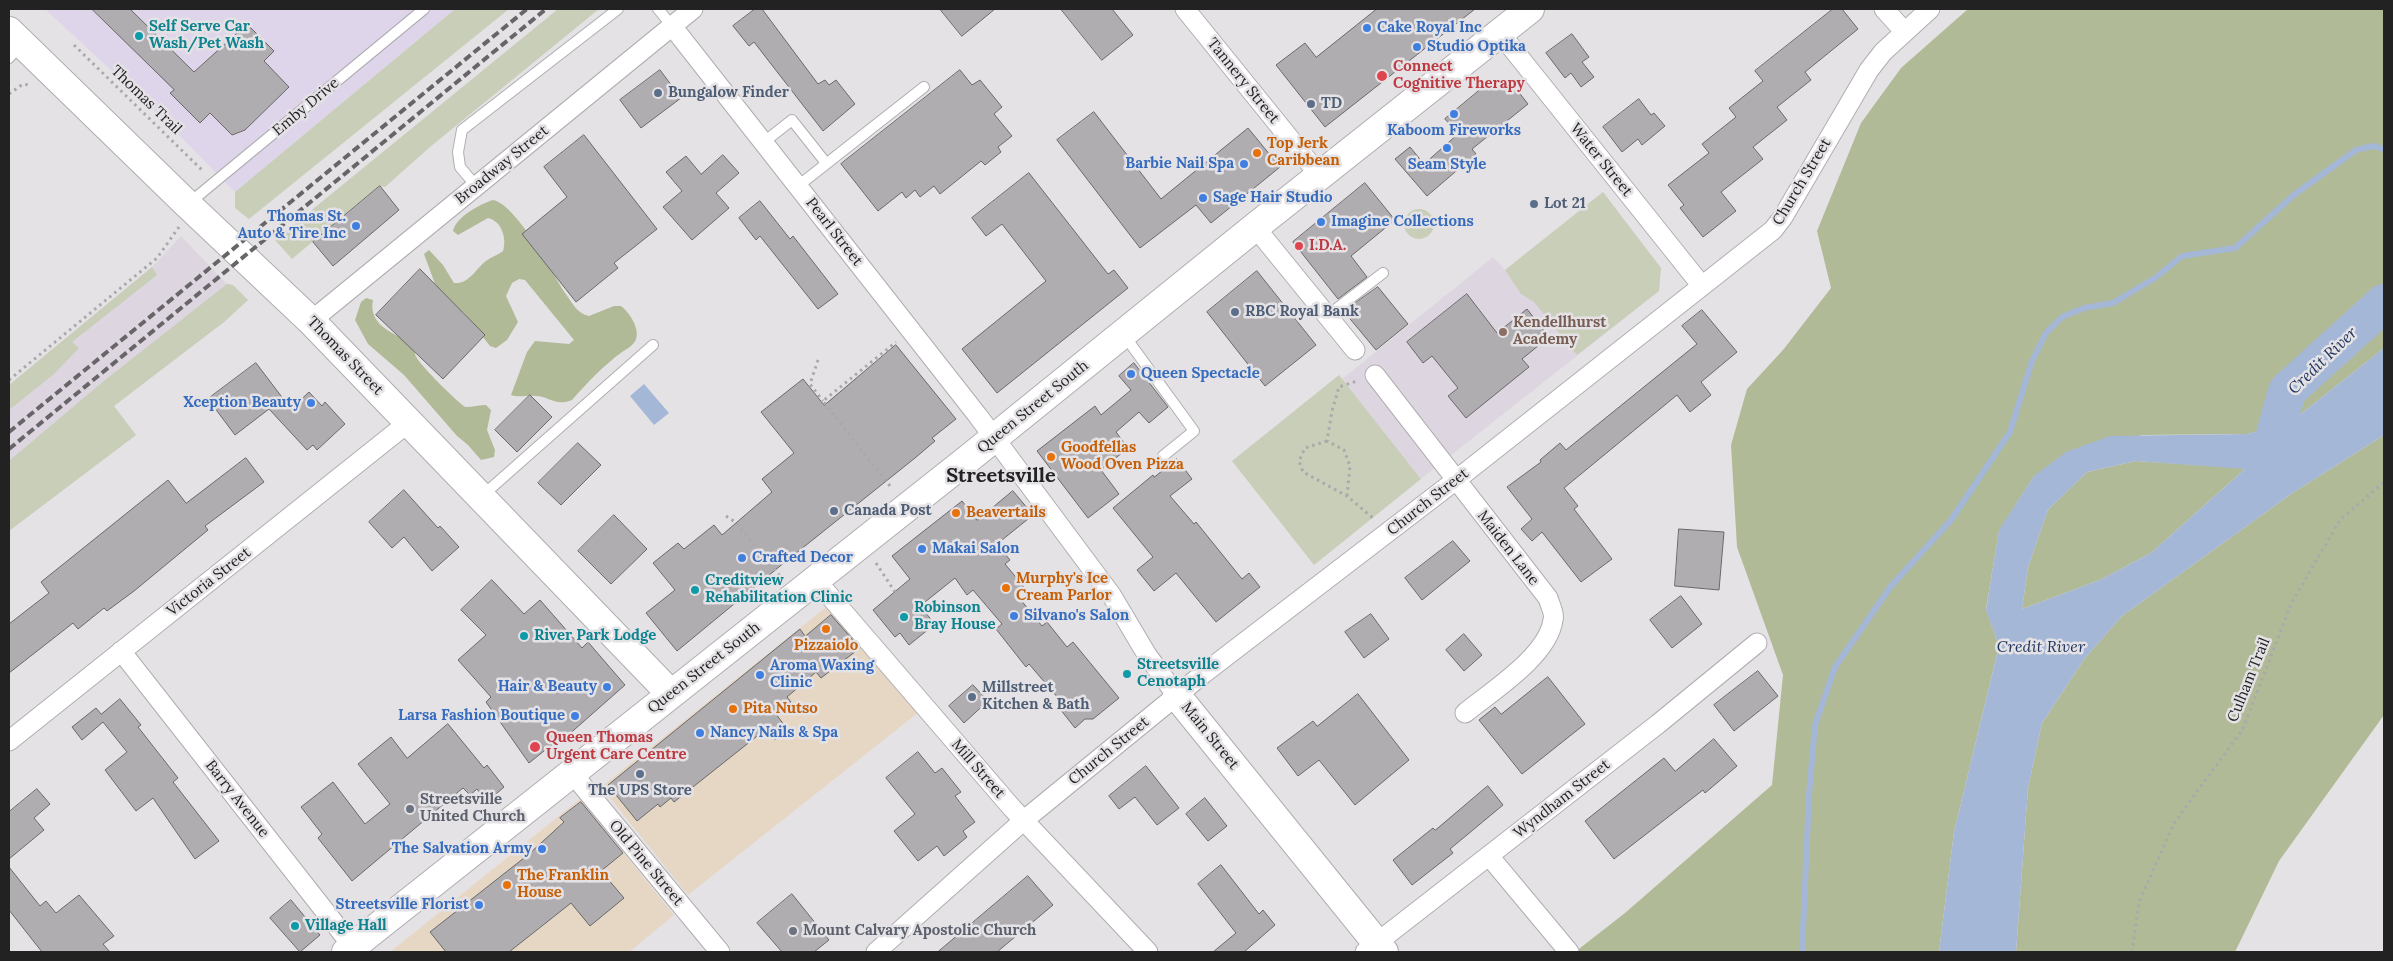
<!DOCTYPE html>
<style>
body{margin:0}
#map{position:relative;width:2393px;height:961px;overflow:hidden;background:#e5e2e6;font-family:Lora,serif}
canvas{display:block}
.frame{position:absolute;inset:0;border:10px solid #232223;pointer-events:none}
</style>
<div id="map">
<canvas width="2393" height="961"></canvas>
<div class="frame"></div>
</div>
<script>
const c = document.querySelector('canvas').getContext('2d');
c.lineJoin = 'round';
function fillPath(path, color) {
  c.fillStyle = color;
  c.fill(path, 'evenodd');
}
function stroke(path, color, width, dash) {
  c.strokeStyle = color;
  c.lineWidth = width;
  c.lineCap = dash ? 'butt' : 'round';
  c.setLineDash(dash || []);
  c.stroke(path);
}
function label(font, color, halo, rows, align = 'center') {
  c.font = font + ' Lora,serif';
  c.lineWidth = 5;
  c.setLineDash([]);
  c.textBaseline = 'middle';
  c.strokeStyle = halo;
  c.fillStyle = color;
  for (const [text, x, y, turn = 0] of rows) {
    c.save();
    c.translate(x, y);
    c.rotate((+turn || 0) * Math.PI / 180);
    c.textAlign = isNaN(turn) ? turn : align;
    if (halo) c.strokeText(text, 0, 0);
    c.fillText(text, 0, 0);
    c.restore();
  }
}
fillPath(new Path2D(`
 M830,604l89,108 -231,183 -87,-108z
 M580,799l94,116 -45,37h-239z`), '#e6d7c5');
fillPath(new Path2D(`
 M45,9h410l-220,183 -81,-82z`), '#ded5ea');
fillPath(new Path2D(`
 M1603,192l58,76 -2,23 -238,188 -79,-100 151,-122 12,13z
 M181,236l46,48 6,1 15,15 -24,22 -110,84 22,29 -127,96v-146l143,-118z`), '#ddd6e0');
fillPath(new Path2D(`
 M455,9h54l-260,210 -14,-11v-16z
 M558,9h41l-169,138 -45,40 -6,-1 -87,73 -17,-19z
 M1603,192l58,76 -2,23 -82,64 -43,-53 -13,-8 -16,-24z
 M1404 224a15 15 0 1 1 30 0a15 15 0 1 1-30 0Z
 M152,267l5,8 -85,67 7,6 -25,26 -45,36v-25z
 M227,284l6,1 15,15 -24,22 -110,84 22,29 -127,96v-70l96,-81z
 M1339,375l82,104 -107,86 -82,-104z`), '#c8ceb8');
fillPath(new Path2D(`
 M1968,9h416v339l-92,73 -44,13 -106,1 -108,41 -35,55 -13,78 13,37 -45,186 -15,120h-364l50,-39 147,-128 11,-110 -46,-128 -6,-102 16,-56 36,-39 48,-62 -14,-57 44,-108 40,-55z
 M493,200c23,4 58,71 72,93 7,9 12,21 24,23l25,-10h7c8,6 19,22 15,33 -2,6 -9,10 -14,13 -19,14 -34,30 -50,48 -17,7 -23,-4 -36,-4 -9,-1 -16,2 -25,-1l16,-43 8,-11 34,3 5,-4 -49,-60 -6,-1 -7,4 -6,13 12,26 -11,18 -11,8 -6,-2 -26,-33 -6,-4 -43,38c0,4 -1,7 2,11 3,7 45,49 49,49 6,0 14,-2 20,-2l5,5 -4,20 8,20 -1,7 -13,3 -13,-15 -11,-9 -53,-61 -36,-31 -13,-24 6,-18 5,-4 7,2c-4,20 11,29 28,38l37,-46 -14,-38 5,-4 14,15 11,18c16,1 21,-14 32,-22 5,-4 12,-6 17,-10 4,-12 -1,-30 -15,-33l-30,17 -5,-4c3,-14 27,-27 40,-31z
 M2384,435v280l-105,146 -44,91h-219l12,-164 14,-65 43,-65 37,-42 169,-122z
 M2136,461l110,7 -95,85 -51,27 -78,29 6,-42 20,-57 39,-38z`), '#b1ba96');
fillPath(new Path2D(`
 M2384,348v87l-93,59 -169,122 -37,42 -43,65 -14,65 -12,164h-77l15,-120 45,-186 -13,-36 13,-80 35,-54 32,-24 44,-16 138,-2 44,-13zM2136,461l109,8 -94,84 -51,27 -78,29 6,-42 20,-57 39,-38z
 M644,384l25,29 -15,12 -24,-29z`), '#a5b7d7');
stroke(new Path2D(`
 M1802,952l7,-157 6,-70 20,-58 56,-81 60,-66 59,-88 22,-71 14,-28 16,-16 22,-9 29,-5 42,-25 27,-22 53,-8 60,-54 61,-44 17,-4 11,3`), '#a5b7d7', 6);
stroke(new Path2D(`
 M2264,474l23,-83 97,-88`), '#a5b7d7', 38);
const building = new Path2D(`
 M92,9h38l64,63 53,-48 27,27 -10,10 25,26 -44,43 -13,5 -22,-22 -10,10 -30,-30 4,-3z
 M755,9h7l56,75 7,-4 4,5 7,-5 19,24 -32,27 -69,-89 -5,4 -16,-20z
 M940,9h55l-33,27z
 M1061,9h51l21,26 -31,25z
 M1377,9h98l-150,118 -49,-62 29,-22 11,14z
 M1833,9h9l16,20 -53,43 6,8 -34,27 10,13 -34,27 10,12 -42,33 15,19 -33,26 -23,-29 4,-3 -16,-20 41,-32 -7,-9 34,-27 -7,-9 34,-27 -8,-10z
 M1572,34l17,23 -7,5 12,15 -13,10 -10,-14 -6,5 -19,-25z
 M660,70l21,28 -40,30 -21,-28z
 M960,70l12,15 8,-5 22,27 -8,7 18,22 -14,11 3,5 -16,13 -4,-4 -41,33 -6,-8 -14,11 -5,-7 -9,8 -4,-6 -24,19 -37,-47z
 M1493,79l17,2 18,23 -56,45 4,5 -49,42 -32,-37 15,-12 14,17 34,-30 -13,-15z
 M1639,99l12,16 3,-2 11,13 -23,19 -4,-6 -16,13 -19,-25z
 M1094,112l67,87 87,-71 32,39 -69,56 -15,-18 -56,43 -83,-108z
 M584,135l73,94 -43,34 4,5 -42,34 -54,-68 45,-37 -23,-30z
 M723,155l16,18 -23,20 13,15 -37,32 -29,-33 19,-16 -16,-19 20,-16 15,18z
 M1029,173l79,101 6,-4 14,18 -131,105 -35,-44 84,-68 -44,-57 -16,12 -14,-18z
 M1365,183l30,37 -44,36 16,21 -29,22 -45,-57z
 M380,186l19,24 -66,56 -20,-24z
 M760,201l30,38 3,-3 45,58 -20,15 -58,-73 -4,4 -17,-22z
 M420,269l65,66 -42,44 -67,-64z
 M1257,271l59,74 -51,41 -58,-74z
 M1378,287l30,37 -32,26 -30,-36 3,-2 -2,-3z
 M1467,294l30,39 30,-24 22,28 -27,22 7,8 -63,51 -18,-22 10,-8 -26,-32 -9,7 -16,-21z
 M1702,310l35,42 -36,30 10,13 -21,17 -13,-17 -113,93 14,18 -4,3 38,50 -31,23 -39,-50 -10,9 -11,-12 11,-10 -25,-32 34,-25 -1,-2 20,-17 6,7 131,-106 -15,-18z
 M896,345l60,74 -24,19 3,3 -20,17 -130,104 -108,89 -31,-38 29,-23 -22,-27 25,-20 6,6 30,-24 8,10 50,-43 -10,-13 32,-26 -33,-41 42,-33 21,26z
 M256,363l35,46 18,-17 13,14 3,-4 20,22 -28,26 -4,-5 -6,5 -38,-41 -34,26 -27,-36z
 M1134,363l34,44 -19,16 -10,-11 -23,20 12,16 -27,22 18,24 -31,24 -51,-67 58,-45 6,9 30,-25 -12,-14z
 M530,395l22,22 -35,35 -22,-22z
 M578,443l23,22 -40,40 -23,-22z
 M246,458l18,24 -59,44 3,4 -74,61 -27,20 -3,-3 -26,21 -5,-6 -64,50v-49l40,-31 -8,-11 127,-102 18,23z
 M1177,459l15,20 -22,17 24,28 2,-2 46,57 7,-6 11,14 -44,35 -40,-49 -22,18 -17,-21 16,-13 -40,-49 40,-33 1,2z
 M404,490l34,38 2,-2 19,21 -27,24 -28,-34 -12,11 -23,-26z
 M1013,491l20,24 -36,29 13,16 -5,4 19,23 -8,7 26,32 5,-4 20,25 6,-5 46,56 -26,21h-8l-10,9 -15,-19 5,-3 -36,-42 -3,3 -30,-38 6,-5 -29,-34 -6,5 -12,-17 -30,24 4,4 -5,5 11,13 -26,21 -9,-12 -5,4 -22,-27 37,-31 -18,-23 70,-55 15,19z
 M614,515l33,34 -36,35 -33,-33z
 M1679,529l45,3 -5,58 -44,-4z
 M1453,541l17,20 -48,39 -17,-22z
 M492,580l32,34 16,-14 42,48 6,-6 37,43 -59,52 -2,-2 -35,28 -43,-61 5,-5 -33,-37 28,-25 -25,-25z
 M1681,596l21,28 -30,24 -22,-28z
 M1371,614l18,25 -25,19 -19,-26z
 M831,615l29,33 -39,30 -5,-6 -29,25 4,5 -15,12 11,15 -12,11 -9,-11 -92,73 -3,-4 -11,9 -2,-3 -21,17 -29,-36 192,-156 5,7z
 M1464,634l18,21 -18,16 -18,-21z
 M1758,671l20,25 -44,35 -20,-26z
 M1548,677l37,47 -63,50 -43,-54 16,-13 6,7z
 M973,685l15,16 -24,22 -15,-17z
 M1358,694l51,66 -54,45 -36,-45 -21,16 -21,-28 36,-27 4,5z
 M120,699l21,26 -3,2 40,51 -5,4 46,59 -24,18 -42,-61 -17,13 -31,-41 22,-18 -24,-30 -21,18 -10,-13 24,-19 5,6z
 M448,724l36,44 3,-3 17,22 -17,15 -10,-13 -7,6 -7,-7 -111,93 -34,-43 4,-4 -21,-27 32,-25 32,42 25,-20 -32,-40 33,-27 16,21z
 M1714,739l23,27 -32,27 -2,-3 -89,69 -29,-38 79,-63 11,13z
 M918,752l17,21 7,-5 19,24 -6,4 20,26 -12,9 4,6 -23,19 -7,-10 -19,15 -24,-30 21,-17 -29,-36z
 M1146,766l33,42 -22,17 -22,-28 -16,12 -10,-13z
 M1488,786l15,19 -53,44 3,4 -41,32 -19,-25 40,-32 2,2z
 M37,789l13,15 -16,14 10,12 -35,29v-47z
 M1205,798l22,28 -19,15 -22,-27z
 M581,802l42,51 -22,18 23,27 -34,28 -19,-23 -62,49h-63l-16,-20 99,-78 35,-32 -4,-4z
 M1221,865l38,49 4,-4 12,15 -31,27h-31l23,-19 -38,-49z
 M9,867l31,39 6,-5 10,12 23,-18 35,41 -11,8 7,8h-68l-33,-42z
 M1028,876l25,29 -56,47h-59z
 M792,894l37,46 -15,12h-32l-25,-29z
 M291,900l29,35 -20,17 -30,-34z`);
fillPath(building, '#b0adb1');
stroke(building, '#6a686b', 1);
const lane = new Path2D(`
 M658,9l14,17
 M9,58l12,-14
 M764,142l28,-22 34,43
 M476,186l-16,-19 -2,-15 4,-22 156,-121
 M798,186l126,-99
 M188,204l236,-195
 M1327,316l56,-43
 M1124,335l70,96 -31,25
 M482,496l171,-151`);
const street = new Path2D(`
 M1185,9l135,167
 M1884,9l20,22
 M672,26l306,390 134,180 35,59 30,41
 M1500,33l202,253
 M1255,227l100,123
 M311,321l382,-312
 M1375,375l173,223c2,7 7,16 5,22 -5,36 -61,71 -88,93
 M815,579l197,229 136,144
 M121,651l232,296
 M9,741l400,-319
 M572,773l148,179
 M1489,856l80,96
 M876,952l147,-131 180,-147 253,-194 317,-250 10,-13 86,-147 14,-18 47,-43
 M1365,952l293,-228 99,-81`);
const secondary = new Path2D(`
 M9,31l178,173 124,117 360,373
 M1177,696l207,256
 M346,952l622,-493 287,-232 275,-218`);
stroke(lane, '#b0adb1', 12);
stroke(street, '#b0adb1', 21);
stroke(secondary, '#b0adb1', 30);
stroke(new Path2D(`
 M74,45l130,127
 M9,94l14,-10 6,1
 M818,360l-8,24 13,17
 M9,380l148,-122 22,-31
 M1327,441l-22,7 -6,13 4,11 44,24 27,23
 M890,486l-67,-85 73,-59
 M1347,496l3,-30 -6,-16 -17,-9 5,-30 7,-24 18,-6
 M726,516l9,6 45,54
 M876,563l19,29
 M2132,952l7,-50 35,-79 69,-94 48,-125 49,-84 44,-38`), '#aba8ab', 3, [2.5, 4]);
stroke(lane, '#fff', 10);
stroke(street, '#fff', 19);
stroke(secondary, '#fff', 28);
stroke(new Path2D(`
 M9,432l518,-423
 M9,449l537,-440`), '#676567', 4, [8, 4]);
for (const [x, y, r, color] of [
 [1367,28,5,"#3f7fe0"],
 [139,36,5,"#0f9aa8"],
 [1417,47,5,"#3f7fe0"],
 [1382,76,6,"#e0444e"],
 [658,93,5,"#5c6f8a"],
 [1311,104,5,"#5c6f8a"],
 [1454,114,5,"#3f7fe0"],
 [1447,148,5,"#3f7fe0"],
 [1257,153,5,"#e8710a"],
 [1244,164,5,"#3f7fe0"],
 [1203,198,5,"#3f7fe0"],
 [1534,204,5,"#5c6f8a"],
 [1321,222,5,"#3f7fe0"],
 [356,226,5,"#3f7fe0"],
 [1299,246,5,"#e0444e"],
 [1235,312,5,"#5c6f8a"],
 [1503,332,5,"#8d6e63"],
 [1131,374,5,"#3f7fe0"],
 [311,403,5,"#3f7fe0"],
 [1051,457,5,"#e8710a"],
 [834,511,5,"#5c6f8a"],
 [956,513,5,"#e8710a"],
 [922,549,5,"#3f7fe0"],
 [742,558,5,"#3f7fe0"],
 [1006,588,5,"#e8710a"],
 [695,590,5,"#0f9aa8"],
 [1014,616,5,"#3f7fe0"],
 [904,617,5,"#0f9aa8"],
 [826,629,5,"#e8710a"],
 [524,636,5,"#0f9aa8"],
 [1127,674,5,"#0f9aa8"],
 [760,675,5,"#3f7fe0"],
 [607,687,5,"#3f7fe0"],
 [972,697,5,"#5c6f8a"],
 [733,709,5,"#e8710a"],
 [575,716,5,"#3f7fe0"],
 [700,733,5,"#3f7fe0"],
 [535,747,6,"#e0444e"],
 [640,774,5,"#5c6f8a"],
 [410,809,5,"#6b7280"],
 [542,849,5,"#3f7fe0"],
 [507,885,5,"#e8710a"],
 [479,905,5,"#3f7fe0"],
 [295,926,5,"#0f9aa8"],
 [793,931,5,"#6b7280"]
]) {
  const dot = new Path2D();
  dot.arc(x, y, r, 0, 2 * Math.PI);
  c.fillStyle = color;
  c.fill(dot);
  stroke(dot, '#e5e2e6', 2);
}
label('bold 15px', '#0d838f', '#e5e2e6', [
 ["Self Serve Car",149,27],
 ["Wash/Pet Wash",149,44],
 ["Creditview",705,581],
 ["Rehabilitation Clinic",705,598],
 ["Robinson",914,608],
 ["Bray House",914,625],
 ["River Park Lodge",534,636],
 ["Streetsville",1137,665],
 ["Cenotaph",1137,682],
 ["Village Hall",305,926]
], 'left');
label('bold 15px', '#366cbe', '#e5e2e6', [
 ["Cake Royal Inc",1377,28],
 ["Studio Optika",1427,47],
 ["Kaboom Fireworks",1454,131,"center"],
 ["Barbie Nail Spa",1234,164,"right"],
 ["Seam Style",1447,165,"center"],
 ["Sage Hair Studio",1213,198],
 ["Thomas St.",346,217,"right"],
 ["Auto & Tire Inc",346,234,"right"],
 ["Imagine Collections",1331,222],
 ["Queen Spectacle",1141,374],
 ["Xception Beauty",301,403,"right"],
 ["Makai Salon",932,549],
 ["Crafted Decor",752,558],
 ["Silvano's Salon",1024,616],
 ["Aroma Waxing",770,666],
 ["Clinic",770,683],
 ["Hair & Beauty",597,687,"right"],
 ["Larsa Fashion Boutique",565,716,"right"],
 ["Nancy Nails & Spa",710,733],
 ["The Salvation Army",532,849,"right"],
 ["Streetsville Florist",469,905,"right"]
], 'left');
label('bold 15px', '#be3a42', '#e5e2e6', [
 ["Connect",1393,67],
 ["Cognitive Therapy",1393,84],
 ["I.D.A.",1309,246],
 ["Queen Thomas",546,738],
 ["Urgent Care Centre",546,755]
], 'left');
label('15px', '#232223', '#e5e2e6', [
 ["Tannery Street",1243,81,51],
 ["Thomas Trail",146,100,44],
 ["Emby Drive",306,107,-40],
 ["Water Street",1601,160,51],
 ["Broadway Street",502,165,-39],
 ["Church Street",1802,182,-59],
 ["Pearl Street",834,232,52],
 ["Thomas Street",345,356,46],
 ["Queen Street South",1033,407,-39],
 ["Church Street",1428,502,-38],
 ["Maiden Lane",1508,548,52],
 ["Victoria Street",209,582,-38],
 ["Queen Street South",704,668,-38],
 ["Culham Trail",2249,680,-68],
 ["Main Street",1210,736,51],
 ["Church Street",1109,751,-39],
 ["Mill Street",978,769,49],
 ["Barry Avenue",237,799,52],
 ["Wyndham Street",1562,799,-38],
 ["Old Pine Street",646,863,50]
]);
label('bold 15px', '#4e5e75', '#e5e2e6', [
 ["Bungalow Finder",668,93],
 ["TD",1321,104],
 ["Lot 21",1544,204],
 ["RBC Royal Bank",1245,312],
 ["Canada Post",844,511],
 ["Millstreet",982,688],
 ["Kitchen & Bath",982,705],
 ["The UPS Store",640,791,"center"]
], 'left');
label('bold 15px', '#c56008', '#e5e2e6', [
 ["Top Jerk",1267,144],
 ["Caribbean",1267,161],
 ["Goodfellas",1061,448],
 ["Wood Oven Pizza",1061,465],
 ["Beavertails",966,513],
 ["Murphy's Ice",1016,579],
 ["Cream Parlor",1016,596],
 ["Pizzaiolo",826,646,"center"],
 ["Pita Nutso",743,709],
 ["The Franklin",517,876],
 ["House",517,893]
], 'left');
label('bold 15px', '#785e54', '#e5e2e6', [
 ["Kendellhurst",1513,323],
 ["Academy",1513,340]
], 'left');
label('bold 15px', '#5b616d', '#e5e2e6', [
 ["Streetsville",420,800],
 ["United Church",420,817],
 ["Mount Calvary Apostolic Church",803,931]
], 'left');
label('italic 16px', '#1e345e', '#e5e2e6', [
 ["Credit River",2323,361,-44],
 ["Credit River",2041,647]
]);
label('bold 20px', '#232223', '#e5e2e6', [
 ["Streetsville",1001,476]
]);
</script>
